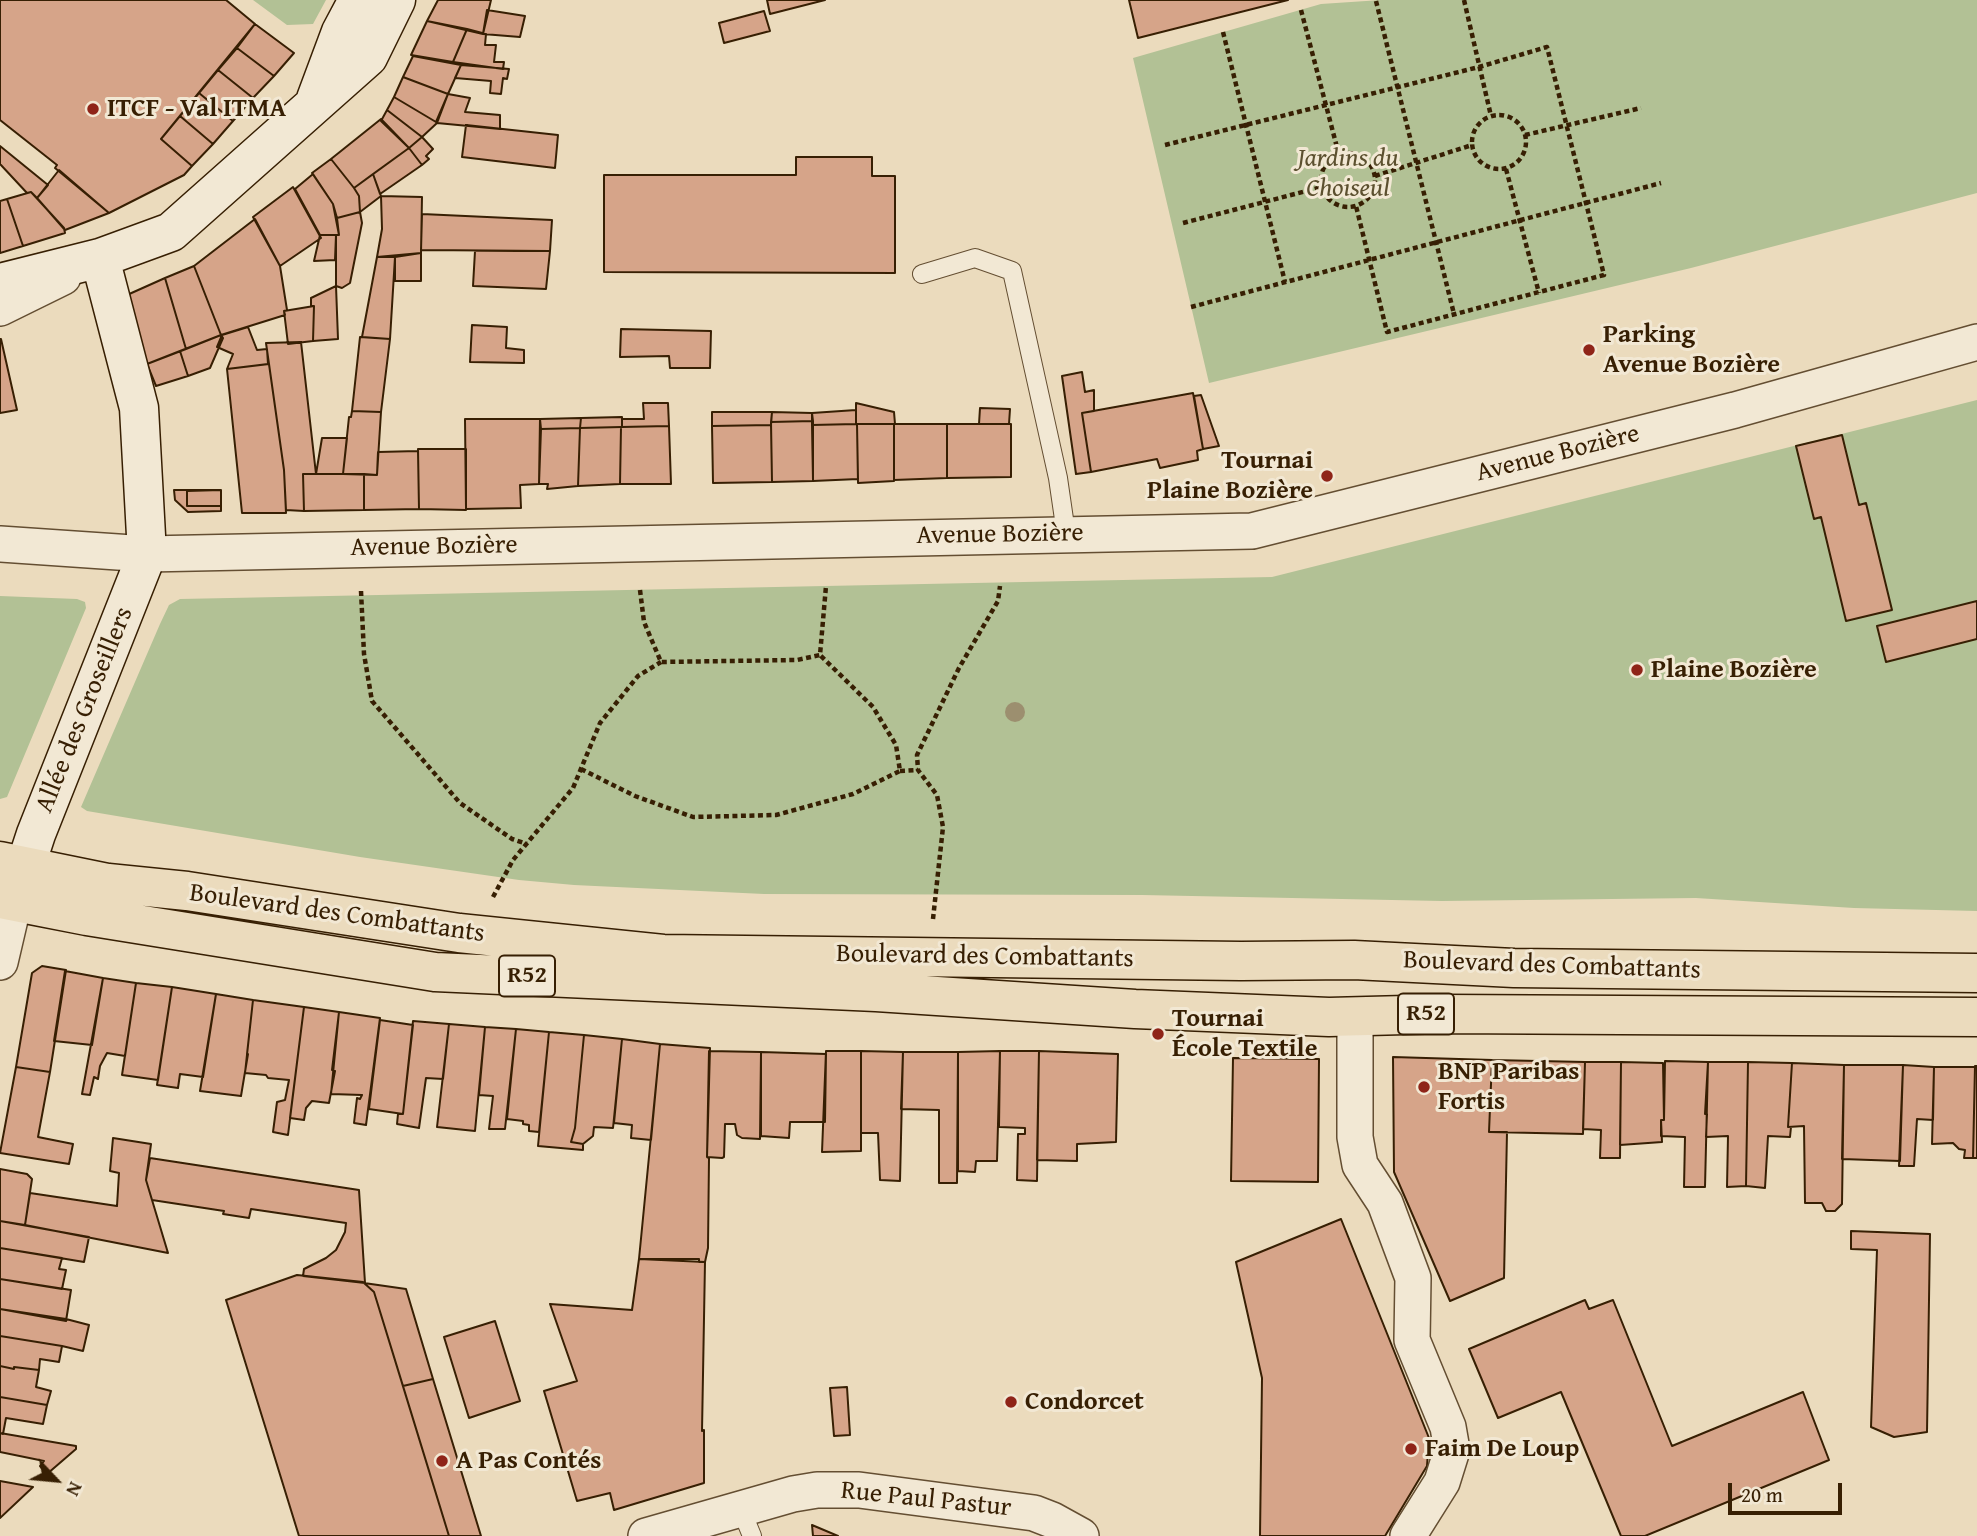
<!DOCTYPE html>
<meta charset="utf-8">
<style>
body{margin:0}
#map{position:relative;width:1977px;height:1536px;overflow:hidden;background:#ebdbbd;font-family:"Gentium Book Plus",serif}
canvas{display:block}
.north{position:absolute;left:21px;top:1445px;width:70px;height:70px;-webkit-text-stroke:5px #f2e8d4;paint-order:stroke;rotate:116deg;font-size:19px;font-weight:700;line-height:28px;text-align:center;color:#371f03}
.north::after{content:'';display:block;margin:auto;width:24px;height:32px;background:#371f03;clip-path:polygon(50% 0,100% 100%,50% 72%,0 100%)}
.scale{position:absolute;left:1728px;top:1483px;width:114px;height:32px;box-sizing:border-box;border:4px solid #371f03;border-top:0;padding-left:9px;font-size:21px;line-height:24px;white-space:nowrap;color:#371f03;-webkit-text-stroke:5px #f2e8d4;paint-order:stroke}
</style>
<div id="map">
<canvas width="1977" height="1536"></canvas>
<div class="north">N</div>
<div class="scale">20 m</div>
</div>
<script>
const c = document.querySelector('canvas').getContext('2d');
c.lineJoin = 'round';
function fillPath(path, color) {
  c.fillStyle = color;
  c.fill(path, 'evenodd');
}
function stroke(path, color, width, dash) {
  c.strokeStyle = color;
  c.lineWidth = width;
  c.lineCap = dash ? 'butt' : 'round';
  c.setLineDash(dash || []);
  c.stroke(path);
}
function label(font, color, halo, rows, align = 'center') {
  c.font = font + ' "Gentium Book Plus",serif';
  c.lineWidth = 6;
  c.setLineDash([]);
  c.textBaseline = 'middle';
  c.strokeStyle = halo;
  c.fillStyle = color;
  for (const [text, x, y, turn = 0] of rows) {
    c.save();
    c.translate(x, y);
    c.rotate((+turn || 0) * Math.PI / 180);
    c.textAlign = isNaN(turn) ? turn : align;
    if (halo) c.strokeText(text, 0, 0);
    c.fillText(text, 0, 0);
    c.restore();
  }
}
fillPath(new Path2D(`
 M253,0h73l-13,24 -26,1z
 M1381,0h596v193l-286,75 -482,115 -76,-325 188,-54z
 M1977,400v511l-123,-3 -158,-10 -254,3 -300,-6 -378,-1 -190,-9 -55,-5 -159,-23 -273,-46 -6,-4 79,-183 9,-19 11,-6 1092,-22z
 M0,596l77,3 8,3 1,6 -79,189 -7,2z`), '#b2c195');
const building = new Path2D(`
 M0,0h226l29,24 -94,115 31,27 -8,9 -75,38 -54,-45 2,-3 -57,-45z
 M438,0h53l-8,34 -56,-13z
 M767,0h58l-55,14z
 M1129,0h159l-150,38z
 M487,10l38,6 -5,21 -37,-3z
 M764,11l6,20 -46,12 -5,-20z
 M427,21l40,8 -14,33 -42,-7z
 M255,24l39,29 -20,23 -37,-28z
 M467,29l19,5 -1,11h11l-2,17h10l-1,7 -50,-7z
 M237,48l37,28 -21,22 -35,-28z
 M413,56l48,9 -13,29 -45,-17z
 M461,65l48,4 -2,10 -4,-1 -2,16 -11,-1 1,-12 -36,-3z
 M218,70l35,28 -20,23 -34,-28z
 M403,77l45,17 -12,28 -42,-25z
 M199,93l34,28 -20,23 -33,-28z
 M448,94l22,4 -5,14 35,3v14l-63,-6z
 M394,97l42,25 1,1 -15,14 -35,-27z
 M387,110l35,27 -13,11 -28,-27z
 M180,116l33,28 -21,22 -31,-27z
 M381,119l28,29 -55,40 -23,-29z
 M466,125l92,10 -3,33 -93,-11z
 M422,137l11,12 -7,7 3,3 -7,6 -13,-17z
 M0,146l48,39 -11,13 -6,-6 -4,1 -27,-29z
 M409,148l13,17 -42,29 -7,-20z
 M796,157h76v19h23v97l-291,-1v-97h192z
 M331,159l23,29 5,8 1,16 -23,6 -4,-14 -21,-31z
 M59,170l50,43 -44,17 -28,-32z
 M313,174l20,30 6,31h-19l-25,-46z
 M373,174l8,22 -21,16 -1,-16 -5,-8z
 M293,187l28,51 -41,28 -27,-49z
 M31,192l33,36 1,5 -42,13 -16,-47z
 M381,196l41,1 -1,56 -44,4 5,-28z
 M7,199l16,47 -23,7v-52z
 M360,212l2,11 -12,60 -8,5 -6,-2v-51h3l-2,-17z
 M422,214l130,6 -2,31 -129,-1z
 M255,219l25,47 7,44 -3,1 1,4 -64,20 -27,-69z
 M320,235h16l-1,25 -21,1z
 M475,251h75l-4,38 -73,-3z
 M421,253v28h-26v-24z
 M377,257h18l-5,82 -28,-2z
 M194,266l27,69 -35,14 -21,-71z
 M165,278l21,71 -39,15 -20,-69z
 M336,286l2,53 -25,2 1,-35h-3v-8z
 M314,306l-1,35 -25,3 -4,-33z
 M472,325l35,2 -1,21 18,2v13l-54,-1z
 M248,327l9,23 10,-1 1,15 -41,5 6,-15 -16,-7 5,-12z
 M621,329l90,2 -1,37h-40l-1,-12 -49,1z
 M221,335l2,3 -13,30 -22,8 -8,-25z
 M360,337l30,2 -9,73 -29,-1z
 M1,339l16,71 -17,3v-74z
 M301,342l15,132h-13l1,37 -18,-1 -2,-40 -18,-127z
 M180,351l8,25 -32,10 -9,-22z
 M269,364l15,106 2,43h-44l-15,-144z
 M1082,372l3,20 9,-2v21l-12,2 9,59 -15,2 -14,-98z
 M1193,393l10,56 -6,2 1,9 -38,8 -3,-9 -66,13 -9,-59z
 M1201,395l18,51 -16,3 -9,-53z
 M643,403h25l1,23 -47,1v-8h22z
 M856,403l38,9 1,12h-39z
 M980,408l30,1 -1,15h-30z
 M856,410v14l-44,1v-12z
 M352,411l29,1 -4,63 -34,-1 6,-57h2z
 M712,412h60l-1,13 -59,1z
 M772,412l40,1 1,8 -42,1z
 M622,417v10l-42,1 1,-10z
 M581,418l-1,10 -39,1 -1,-10z
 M465,419h75l-1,65 -19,1 1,23 -55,1z
 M813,421v60l-41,1 -1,-60z
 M857,424l1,55 -45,2 -1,-56z
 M857,424h37v57l-36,2z
 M894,424h53v54l-53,2z
 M947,424h64v53l-64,1z
 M771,425l1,57 -59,1 -1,-57z
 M669,426l2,58h-51l1,-57z
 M621,427l-1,57 -42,2 2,-58z
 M580,428l-2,58 -31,3 1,-5h-9l2,-55z
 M1842,435l17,70 7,-2 26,107 -46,11 -25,-104 -7,2 -18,-73z
 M322,438h25l-4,36h-27z
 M418,449h48v61l-47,-1z
 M418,451l1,58 -55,1v-36l13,1 1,-23z
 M303,474h61v36l-60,1z
 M174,490h46l-33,1v15h34v5l-33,1 -13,-12z
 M221,490v16h-34v-15z
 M1977,601v38l-91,23 -9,-36z
 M42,966l24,4 -16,102 -34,-5 16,-94z
 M65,971l38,7 -11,67 -38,-4z
 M103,978l33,5 -11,73 -18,-3 -7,13 -2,13 -4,-2 -4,18 -8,-1z
 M136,983l36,4 -14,93 -36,-5z
 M172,987l44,7 -13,83 -23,-3 -2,14 -21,-3z
 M216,994l37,6 -6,54h1l-7,42 -41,-5z
 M253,1000l51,7 -16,128 -15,-3 4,-30 8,-2 4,-20 -21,-2 -2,-3 -21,-2z
 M304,1007l35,5 -7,58 3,1 -6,32 -17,-2 -6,7 -2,12 -14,-2z
 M339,1012l41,6 -14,107 -12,-2 3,-25 3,1 2,-4 -31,-1z
 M380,1020l33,5 -10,89 -34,-5z
 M413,1021l36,3 -6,55 -17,-1 -7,50 -22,-4 1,-10h5z
 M449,1024l36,3 -10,104 -38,-4z
 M485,1027l31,2 -11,100h-16l4,-33 -14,-1z
 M516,1029l33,3 -10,100 -10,-1v-6l-6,-1v-3l-16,-2z
 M549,1032l35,3 -9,93 -4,14 12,2v6l-45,-4z
 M584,1035l38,4 -9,89 -19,-1 -1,9 -10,8 -12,-2 4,-14z
 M622,1039l38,5 -9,96 -20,-2 1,-13 -18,-2z
 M660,1044l50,4 -3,109 2,1 -1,90 -3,14h-6v-3h-60z
 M709,1051l52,1 -1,87 -18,-1 -5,-3 -2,-11h-10l-1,33 -2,1 -15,-1z
 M826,1051h35v100l-39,1z
 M861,1051l42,1 -3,129 -20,-1 -2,-47h-17z
 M1000,1051h39l-2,130 -20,-1 1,-46h7v-6l-26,-1z
 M1000,1051l-3,110h-21l-1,11 -17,-1v-119z
 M1039,1051l79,3 -2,88 -39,2v17l-40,-1z
 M761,1052l65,2 -1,68h-35l-1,16 -28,-2z
 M903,1052h55l-1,131h-18v-73l-38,-1z
 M1393,1057l99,3 -3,72h18l-3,146 -54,23 -56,-129z
 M1233,1058l86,1 -1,123 -87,-1z
 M1492,1060l93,2 -2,72 -94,-2z
 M1665,1061l43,1 -3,125h-21l1,-50 -24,-1v-16h3z
 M1585,1062h36l-1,96h-20l1,-28 -18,-1z
 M1621,1062l42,1 1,57h-3l1,22 -42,3z
 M1708,1062h40l-2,124 -19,1 1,-51 -22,1 1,-23h-2z
 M1748,1062l44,1 -4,64h3l-1,10 -22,-1 -3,52 -19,-2z
 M1792,1063l52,2 -2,139 -7,7h-9l-4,-8h-17l-1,-77 -16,1z
 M1844,1065h59l-3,96 -58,-2z
 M1903,1065l31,2 -1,53 -16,-1 -3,47h-15z
 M1975,1066h2v92h-4z
 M16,1067l34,5 -12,65 35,7 -4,20 -69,-11z
 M1934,1067h41l-2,91h-9l1,-8 -6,-1 -6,-6 -21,1z
 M113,1138l38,6 -5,36 22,73 -143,-28 5,-32 87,13 2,-33 -9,-2z
 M150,1158l209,32 6,93 -62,-7 1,-7 22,-11 10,-8 9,-18 1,-9 -95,-14 -2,9 -26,-4 1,-3 -72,-11 -6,-20z
 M0,1169l27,5 5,5 -7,46 -25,-4z
 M1341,1219l88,219 -2,28 -42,70h-125l2,-158 -26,-116z
 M0,1221l89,16 -5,25 -84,-14z
 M1851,1231l79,3 -3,198 -33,5 -23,-10 6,-177 -26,-1z
 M0,1248l62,10 -3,11 7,1 -4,19 -62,-10z
 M639,1259l66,3 -3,169 2,-1v53l-90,27 -4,-17 -33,8 -33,-110 33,-10 -27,-77 82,6z
 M297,1275l66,7 11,10 75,244h-150l-73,-236z
 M0,1279l71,11 -5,31 -66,-12z
 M364,1283l42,6 27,90 -30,7 -29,-94z
 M1585,1300l4,9 24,-9 59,146 131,-54 26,68 -184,76h-24l-60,-144 -63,26 -29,-69z
 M0,1309l66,10 23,6 -6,26 -21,-5 -62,-10z
 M495,1321l25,80 -51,17 -25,-81z
 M0,1336l62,10 -3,16 -19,-3 -1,11 -25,-3v2l-14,-3z
 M0,1366l14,3v-2l25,3 -3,17 15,4 -4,14 -47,-8z
 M433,1379l48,157h-32l-46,-150z
 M847,1387l3,48 -16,1 -4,-48z
 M0,1397l47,8 -4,19 -37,-6 -3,16 -3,-1z
 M0,1433l76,13v3l-29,25 -7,-8 4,-5 -44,-9z
 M0,1481l33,6 -33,31z
 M812,1525l26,11h-25z`);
fillPath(building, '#d6a489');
stroke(building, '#371f03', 2);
const lane = new Path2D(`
 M922,274l53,-16 37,13 46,207 8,55
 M741,1509l11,27`);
const street = new Path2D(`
 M0,308l63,-31
 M0,544l147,10 1105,-23 483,-121 242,-68
 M0,962l14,-60
 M1355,1016v121l5,28 25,38 28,75 -1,62 36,87 4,23 -10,32 -34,54
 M646,1536l147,-42 24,-4h42l175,23 18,7 29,16`);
const secondary = new Path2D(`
 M316,99l25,-67 17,-32
 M0,283l100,-25 71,-26 197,-175 28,-57
 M15,898l21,-64 111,-280 -8,-146 -39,-150`);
const primary = new Path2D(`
 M0,861l108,22 79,8 272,42 204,21 578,7 113,-1 160,8 463,5
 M0,899l87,17 348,56 441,20 259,17 194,8 115,-3 533,3`);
stroke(lane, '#644e32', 20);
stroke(street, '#644e32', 38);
stroke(secondary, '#371f03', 41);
stroke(primary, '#371f03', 41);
stroke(new Path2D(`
 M1464,0l27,116
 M1376,1l78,313
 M1301,10l38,145
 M1223,32l62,250
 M1472 142a27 27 0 1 1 54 0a27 27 0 1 1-54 0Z
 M1525,135l116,-27
 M1165,145l314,-78 68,-20 57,228 -217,57 -31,-126
 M1321 180a27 27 0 1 1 54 0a27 27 0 1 1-54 0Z
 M1506,169l33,124
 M1375,176l97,-31
 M1183,223l139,-36
 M1191,307l470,-124
 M640,590l4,32 17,40 136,-2 23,-5 6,-69
 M361,591l3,63 8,47 88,102 52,36 15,5
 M581,769l54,27 58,21 83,-2 77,-21 47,-23 -4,-26 -23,-38 -53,-52
 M900,771l18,-1
 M493,897l20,-37 60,-72 27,-65 38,-47 23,-14
 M933,919l10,-92 -6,-32 -19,-25 -1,-15 42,-87 39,-67 2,-15`), '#371f03', 4.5, [5, 3.5]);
stroke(lane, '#f2e8d4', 18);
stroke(street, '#f2e8d4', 35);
stroke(secondary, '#f2e8d4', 38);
stroke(primary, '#ebdbbd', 38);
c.fillStyle = '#9c8f6f';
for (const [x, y] of [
 [1015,712]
]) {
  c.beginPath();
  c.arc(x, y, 10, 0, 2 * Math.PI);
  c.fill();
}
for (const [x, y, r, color] of [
 [93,109,7,"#8f2418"],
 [1589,350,7,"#8f2418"],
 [1327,476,7,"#8f2418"],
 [1637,670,7,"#8f2418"],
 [1158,1034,7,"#8f2418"],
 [1424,1087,7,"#8f2418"],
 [1011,1402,7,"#8f2418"],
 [1411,1449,7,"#8f2418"],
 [442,1461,7,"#8f2418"]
]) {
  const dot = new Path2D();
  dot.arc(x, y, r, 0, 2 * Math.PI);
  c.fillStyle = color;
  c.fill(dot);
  stroke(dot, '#f2e8d4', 2.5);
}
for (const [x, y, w] of [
 [527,976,56],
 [1426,1014,56]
]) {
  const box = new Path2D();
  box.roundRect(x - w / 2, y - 20.5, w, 41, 5);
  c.fillStyle = '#f2e8d4';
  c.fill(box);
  stroke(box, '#371f03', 2);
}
label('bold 24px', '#371f03', null, [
 ["R52",527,976],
 ["R52",1426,1014]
]);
label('bold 26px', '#371f03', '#f2e8d4', [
 ["ITCF - Val ITMA",107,109],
 ["Parking",1603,335],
 ["Avenue Bozière",1603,365],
 ["Tournai",1313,461,"right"],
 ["Plaine Bozière",1313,491,"right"],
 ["Plaine Bozière",1651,670],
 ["Tournai",1172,1019],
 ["École Textile",1172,1049],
 ["BNP Paribas",1438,1072],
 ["Fortis",1438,1102],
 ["Condorcet",1025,1402],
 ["Faim De Loup",1425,1449],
 ["A Pas Contés",456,1461]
], 'left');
label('italic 26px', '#5c502f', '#f2e8d4', [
 ["Jardins du",1348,159],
 ["Choiseul",1348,189]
]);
label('26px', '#371f03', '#f2e8d4', [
 ["Avenue Bozière",1558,454,-14],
 ["Avenue Bozière",1000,535,-1],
 ["Avenue Bozière",434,547,-1],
 ["Allée des Groseillers",85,710,-68],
 ["Boulevard des Combattants",337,914,8],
 ["Boulevard des Combattants",985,957,1],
 ["Boulevard des Combattants",1552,966,2],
 ["Rue Paul Pastur",926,1500,6]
]);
</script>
